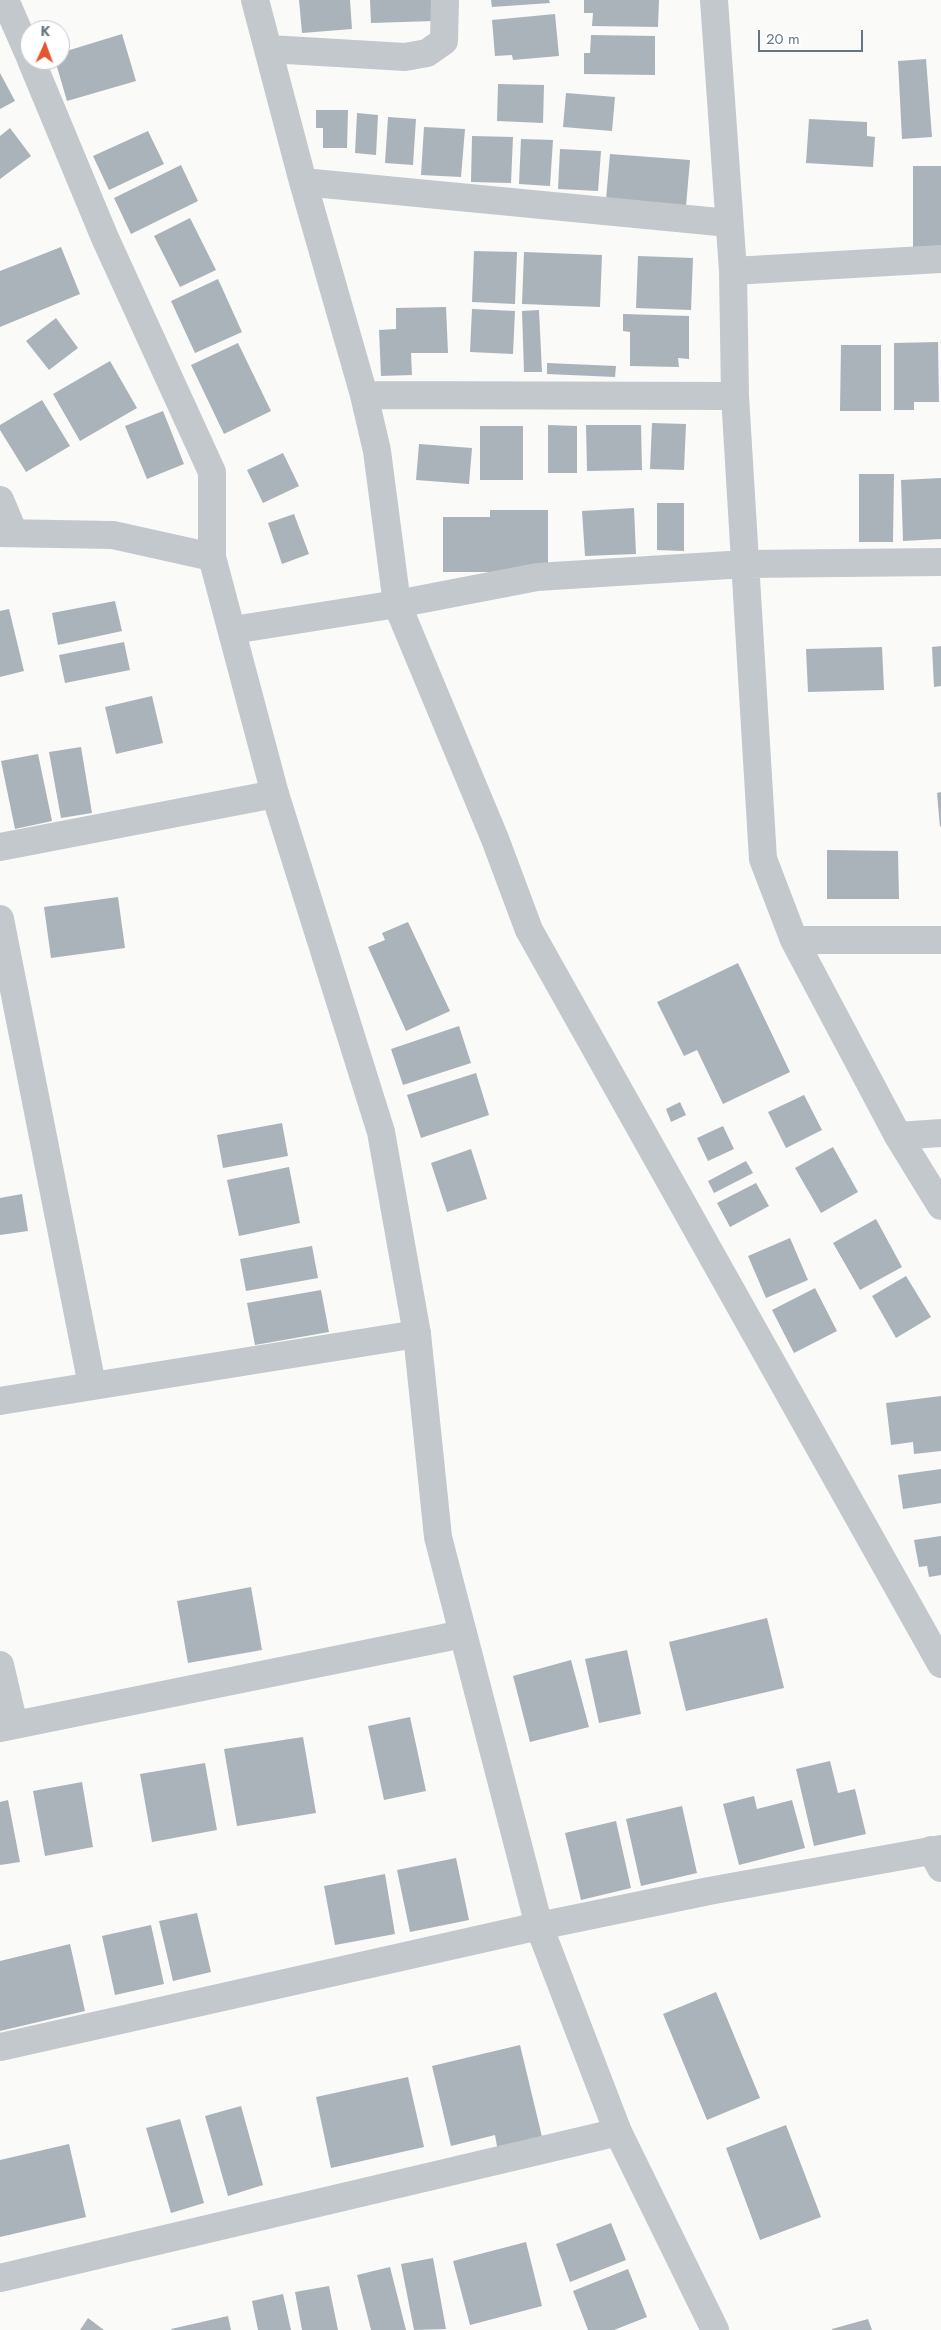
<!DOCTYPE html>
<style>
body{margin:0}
#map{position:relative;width:941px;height:2330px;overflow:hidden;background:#fafaf8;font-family:Jost,sans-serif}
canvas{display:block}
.north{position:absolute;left:20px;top:20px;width:50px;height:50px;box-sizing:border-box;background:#fff;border:1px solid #c1c8cd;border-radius:50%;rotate:2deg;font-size:14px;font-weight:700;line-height:20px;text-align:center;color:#657683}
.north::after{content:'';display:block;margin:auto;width:18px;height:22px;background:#e4572e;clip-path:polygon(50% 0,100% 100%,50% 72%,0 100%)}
.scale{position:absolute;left:758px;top:30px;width:105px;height:22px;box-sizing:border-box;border:2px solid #657683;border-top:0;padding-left:6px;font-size:15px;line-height:18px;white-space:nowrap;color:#657683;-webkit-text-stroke:4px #fff;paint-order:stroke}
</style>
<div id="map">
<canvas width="941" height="2330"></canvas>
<div class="north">K</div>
<div class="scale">20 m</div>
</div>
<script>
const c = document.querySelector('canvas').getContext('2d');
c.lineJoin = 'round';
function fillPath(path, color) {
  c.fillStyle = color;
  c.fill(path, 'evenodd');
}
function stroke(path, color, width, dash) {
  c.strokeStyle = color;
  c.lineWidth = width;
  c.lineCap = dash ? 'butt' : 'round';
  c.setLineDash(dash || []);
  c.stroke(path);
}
fillPath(new Path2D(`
 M299,0h51l2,29 -50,4z
 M370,0h63l1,21 -63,2z
 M491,0h58l1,3 -58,4z
 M584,0h75l-1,27 -66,-1 1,-13h-9z
 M555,14l4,42 -46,4 -1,-5 -17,1 -3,-36z
 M122,34l14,47 -69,20 -12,-41h5v-7z
 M591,35l64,1v39l-71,-1v-21h6z
 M926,59l6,78 -30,2 -4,-78z
 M0,73l15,28 -15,8z
 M498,84l46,1 -1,38 -46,-2z
 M566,93l49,4 -3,34 -49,-4z
 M316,110h32l-1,38h-24v-20h-7z
 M357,113l21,2 -2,40 -21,-2z
 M388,117l28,2 -3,46 -28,-2z
 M809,119l58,3v14l8,1 -2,30 -67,-4z
 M424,127l41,2 -4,48 -40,-2z
 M10,128l21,28 -31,23v-43z
 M148,131l16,33 -55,26 -16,-34z
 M472,136l41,1 -2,46 -40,-1z
 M521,139l32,1 -3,46 -31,-2z
 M560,149l41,2 -3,40 -40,-2z
 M610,154l80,6 -4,46 -80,-7z
 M181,165l17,36 -67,33 -17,-36z
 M913,166h28v85h-28z
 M190,218l26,52 -36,17 -26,-51z
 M61,247l19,47 -80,33v-56z
 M474,251l43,1 -2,52 -43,-2z
 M524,252l78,3 -2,52 -78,-3z
 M638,256l55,2 -2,52 -55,-2z
 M218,279l24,53 -47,21 -24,-52z
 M446,307l2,46h-37l1,22 -31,1 -2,-46 17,-1v-21z
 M472,309l43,2 -2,43 -43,-2z
 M539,310l3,62h-18l-2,-61z
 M623,314l66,2v43l-11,-1 1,9 -49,-1v-34l-7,-1z
 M56,318l22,30 -29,22 -23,-29z
 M938,342l1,60h-25v8h-20v-67z
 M238,343l33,68 -47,23 -33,-69z
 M841,345h40v66h-41z
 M110,361l27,47 -57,33 -27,-47z
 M547,363l69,3 -1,11 -68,-3z
 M42,400l28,46 -44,26 -26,-42v-5z
 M163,411l21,53 -37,15 -22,-53z
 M652,423l34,1 -2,46 -34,-1z
 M548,425l29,1v47h-29z
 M586,425h55l1,45 -55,1z
 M480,426h43v54h-43z
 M419,444l53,4 -3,36 -53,-4z
 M283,453l16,33 -36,17 -16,-33z
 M859,474h35l-1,68h-34z
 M941,478v61l-38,2 -2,-61z
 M657,503h27v48l-27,-1z
 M634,508l2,46 -51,2 -3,-45z
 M490,510h58v62h-105v-55h47z
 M294,514l15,40 -27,10 -14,-41z
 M115,601l7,30 -64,14 -6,-32z
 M9,609l15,62 -24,6v-66z
 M124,642l6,28 -65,13 -6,-28z
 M941,646v40l-7,1 -2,-40z
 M882,647l2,43 -76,2 -2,-43z
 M152,696l11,47 -47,11 -11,-47z
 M81,747l11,66 -31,5 -12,-66z
 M38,754l14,67 -37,8 -14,-68z
 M941,792v34l-1,1 -3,-34z
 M827,850l71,1 1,48h-72z
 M118,897l7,51 -74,10 -7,-51z
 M408,922l42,89 -44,20 -38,-84 17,-7 -3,-7z
 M738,963l52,109 -67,32 -26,-54 -13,6 -27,-54z
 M459,1026l12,37 -68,22 -12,-36z
 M476,1073l13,42 -68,23 -14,-43z
 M804,1095l18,35 -36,18 -18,-36z
 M680,1102l6,13 -15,7 -5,-13z
 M282,1123l6,33 -65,12 -6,-33z
 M723,1126l11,23 -26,12 -11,-23z
 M833,1147l25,45 -37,21 -26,-45z
 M471,1149l16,50 -40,13 -16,-49z
 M746,1161l7,12 -39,20 -6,-12z
 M289,1167l11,56 -61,13 -12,-56z
 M756,1183l13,23 -39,21 -13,-24z
 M22,1194l6,37 -28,4v-37z
 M876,1219l26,48 -42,23 -27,-47z
 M790,1238l18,42 -42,18 -18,-42z
 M312,1246l6,32 -72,13 -6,-32z
 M906,1276l25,41 -35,21 -24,-42z
 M815,1288l22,43 -43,22 -22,-43z
 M321,1290l8,42 -74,13 -8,-42z
 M941,1396v55l-27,3 -1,-12 -22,3 -5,-42z
 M941,1469v34l-38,6 -5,-34z
 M941,1536v39l-12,2 -2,-11 -8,1 -5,-27z
 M251,1587l11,63 -74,13 -11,-62z
 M767,1618l17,70 -98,23 -17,-69z
 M627,1650l14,64 -42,9 -14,-64z
 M571,1660l18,67 -59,15 -17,-66z
 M410,1717l16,74 -42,9 -16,-74z
 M303,1737l13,76 -79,13 -13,-77z
 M830,1761l8,32 17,-4 11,45 -52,12 -18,-77z
 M205,1763l12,67 -65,12 -12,-68z
 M82,1782l11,65 -48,9 -12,-65z
 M754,1796l3,13 35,-9 13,48 -66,17 -16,-61z
 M8,1800l12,62 -20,3v-63z
 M682,1806l15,67 -56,13 -15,-67z
 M616,1821l15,67 -50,12 -16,-67z
 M456,1858l13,62 -59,12 -13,-62z
 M385,1874l10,60 -60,11 -11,-59z
 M197,1913l14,59 -38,9 -14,-60z
 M151,1925l13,59 -49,11 -13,-59z
 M70,1944l15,67 -85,20v-70z
 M716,1992l44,106 -53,22 -44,-106z
 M520,2045l23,96 -45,11 -3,-17 -44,11 -19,-80z
 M408,2077l16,70 -93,21 -15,-71z
 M241,2106l22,79 -35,11 -23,-80z
 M180,2119l24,84 -33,10 -25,-85z
 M786,2125l35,92 -61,23 -34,-92z
 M69,2144l17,73 -86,20v-77z
 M611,2223l15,37 -56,22 -14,-38z
 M526,2242l16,64 -72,19 -17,-64z
 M433,2258l13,71 -32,1 -13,-66z
 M390,2267l16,63h-35l-14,-55z
 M628,2269l19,48 -33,13h-26l-15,-39z
 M329,2286l9,44h-36l-7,-38z
 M283,2294l8,36h-33l-6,-29z
 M228,2316l3,14h-59l-1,-1z
 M88,2318l16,12h-24z
 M868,2319l4,11h-40v-1z`), '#aab3b9');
stroke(new Path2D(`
 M5,0l25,57
 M255,0l48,182 61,213 13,56 20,153 98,235 34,91 412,734
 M714,0l19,271 2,125 28,463 31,81 104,196 43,70
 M269,49l136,8 22,-4 17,-12 1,-41
 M31,60l74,178 107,234v85
 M303,182l426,41
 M733,271l208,-12
 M364,395l371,1
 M0,500l13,31
 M233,630l164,-26 140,-27 208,-13 196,-2
 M0,847l275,-53
 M0,919l92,466
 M794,940h147
 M898,1136l43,-3
 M0,1401l417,-67
 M0,1665l14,60
 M0,1728l463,-94
 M931,1850l10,18
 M0,2278l618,-146`), '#c3c8cc', 28);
stroke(new Path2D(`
 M0,533l113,2 99,22 63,237 106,338 36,202 21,203 101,389 79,206 97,198
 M0,2047l539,-121 170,-35 232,-42`), '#c3c8cc', 28);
</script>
